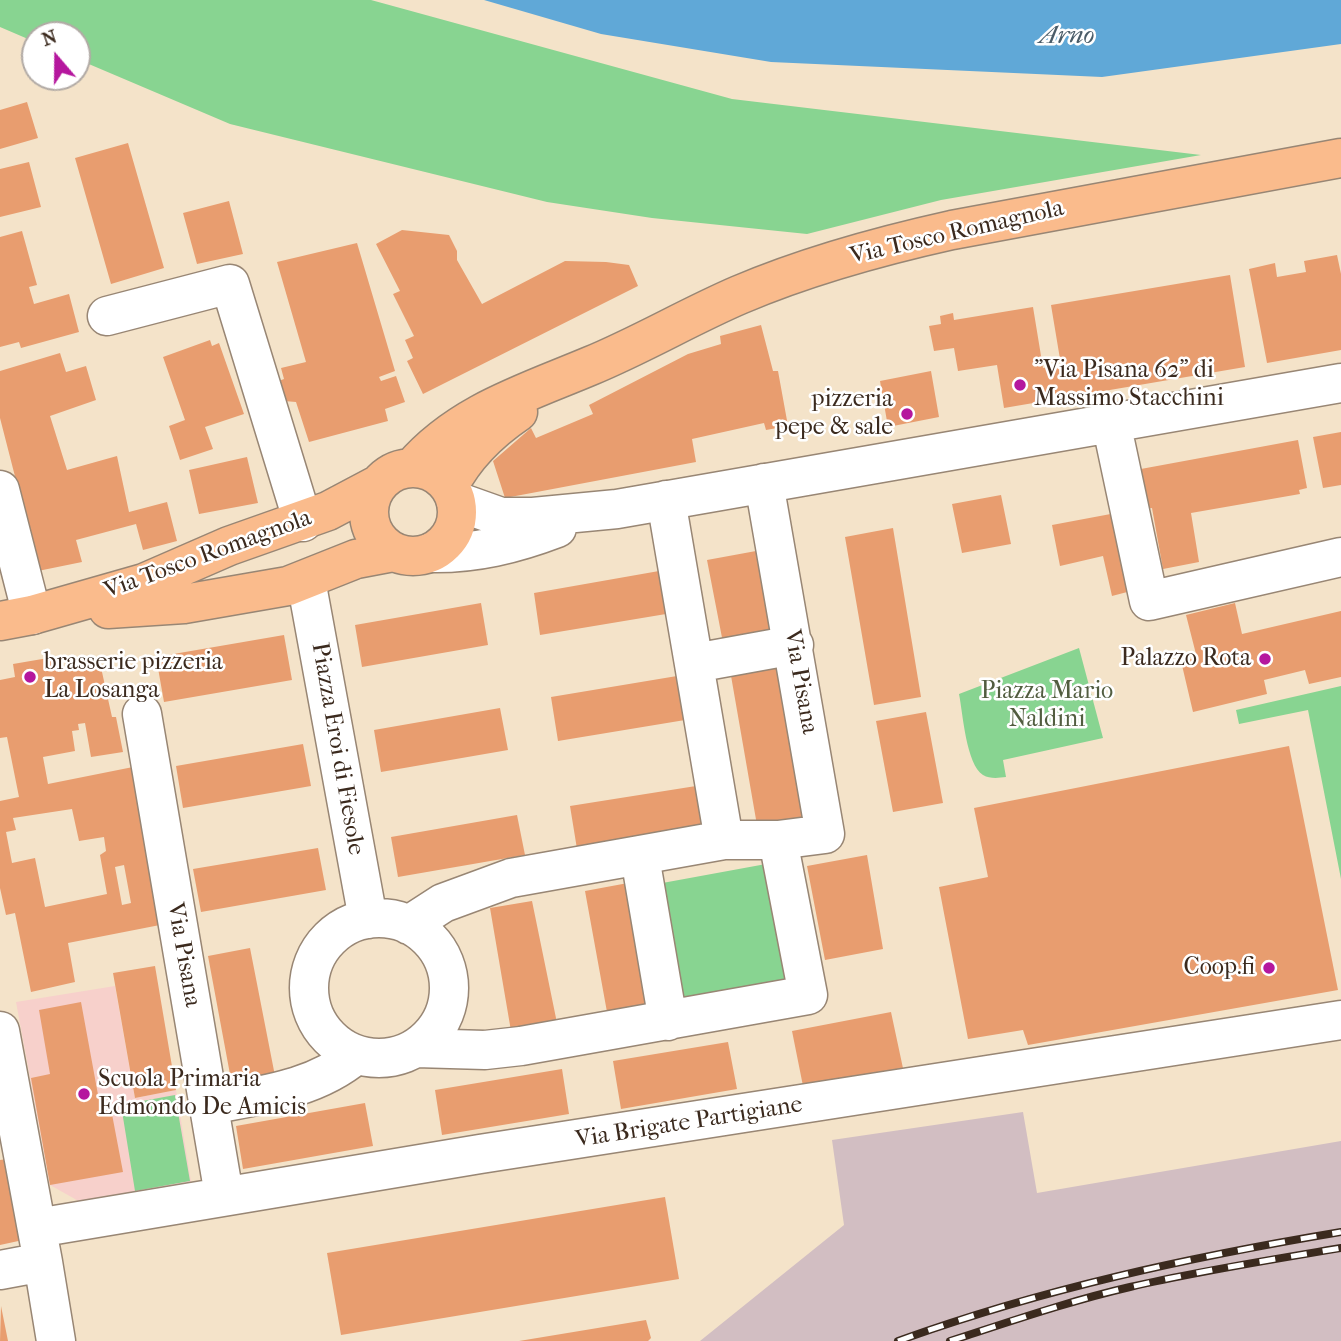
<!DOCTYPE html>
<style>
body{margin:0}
#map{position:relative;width:1341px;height:1341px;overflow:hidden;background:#f4e3c9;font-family:"IM FELL French Canon",serif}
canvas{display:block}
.north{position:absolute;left:21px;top:21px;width:70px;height:70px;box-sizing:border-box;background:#fff;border:2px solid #b1aaa5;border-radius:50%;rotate:340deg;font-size:19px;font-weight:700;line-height:28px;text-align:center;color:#3b2a1e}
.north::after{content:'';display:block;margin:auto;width:24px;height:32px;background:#b5179e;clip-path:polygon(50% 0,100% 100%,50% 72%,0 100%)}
</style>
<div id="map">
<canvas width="1341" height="1341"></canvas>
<div class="north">N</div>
</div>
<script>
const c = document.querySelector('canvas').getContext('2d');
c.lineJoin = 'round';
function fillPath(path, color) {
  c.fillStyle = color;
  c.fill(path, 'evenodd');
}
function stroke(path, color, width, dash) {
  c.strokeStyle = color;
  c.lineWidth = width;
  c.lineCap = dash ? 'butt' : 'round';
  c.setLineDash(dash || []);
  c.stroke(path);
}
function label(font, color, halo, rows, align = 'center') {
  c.font = font + ' "IM FELL French Canon",serif';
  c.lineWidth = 5;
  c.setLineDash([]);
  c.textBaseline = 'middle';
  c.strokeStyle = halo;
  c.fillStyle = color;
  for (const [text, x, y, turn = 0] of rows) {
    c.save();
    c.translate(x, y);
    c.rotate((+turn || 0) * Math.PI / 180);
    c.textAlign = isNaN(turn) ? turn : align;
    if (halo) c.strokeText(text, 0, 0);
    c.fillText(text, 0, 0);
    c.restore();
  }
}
fillPath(new Path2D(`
 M115,986l20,112 41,-8 16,97 -110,16 -32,-18 -34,-183z`), '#f7d0cb');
fillPath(new Path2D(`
 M1023,1112l14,81 304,-52v200h-641l144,-116 -12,-85z`), '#d2bec2');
fillPath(new Path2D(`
 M0,0h371l361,99 469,56 -260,45 -134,34 -155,-16 -105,-16 -317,-78 -153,-65v-24h-42v7l-35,-15z
 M1079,648l24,90 -100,22 3,17c-8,1 -16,2 -23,-2 -17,-11 -20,-61 -24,-81z
 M1341,686v193l-33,-169 -69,14 -3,-14z
 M766,864l21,116 -109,20 -21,-116z
 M175,1095l15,86 -55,10 -14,-86z`), '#88d491');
fillPath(new Path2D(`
 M484,0h857v44l-239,33 -331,-15 -170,-28z`), '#60a8d7');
fillPath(new Path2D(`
 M27,102l11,36 -38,11v-39z
 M128,143l36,125 -53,16 -36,-126z
 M29,162l12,45 -41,10v-48z
 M229,201l14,53 -46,10 -14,-51z
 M402,230l47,5 8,16v9l25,44 83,-43 41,1 23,3 9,21 -215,108 -16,-33 6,-3 -8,-18 9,-4 -21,-42 7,-3 -24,-47z
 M22,231l15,54 -8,2 5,17 35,-10 10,38 -58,16 -2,-6 -19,5v-110z
 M357,243l38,128 -16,6 2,4 15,-5 9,26 -20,7 3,12 -79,21 -13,-40 -12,-1 -11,-18 11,-4 -3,-11 25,-6 -29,-100z
 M1337,255l4,19v76l-74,13 -18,-94 26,-6 2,14 29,-5 -2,-11z
 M1230,275l15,92 -241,41 -7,-43 -39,6 -4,-23 -20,3 -5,-25 12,-2 -1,-8 13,-3 1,7 79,-13 10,61 18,-3 -10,-60z
 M761,325l12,46h5l10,55 -22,4 -2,-7 -72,16 4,23 -191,36 -12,-37 38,-33 5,10 57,-24 -4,-9 99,-51 33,-10 -1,-8z
 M210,340l2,6 7,-3 25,71 -39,13 8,22 -33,11 -11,-34 16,-6 -22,-63z
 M60,353l6,19 20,-6 10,34 -46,16 17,54 50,-14 12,56 38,-10 10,39 -34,9 -7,-26 -60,16 6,22 -49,10 -14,-80 -19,-74v-47z
 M931,371l8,46 -51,10 -8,-46z
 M1341,432v53l-18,3 -10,-51z
 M1298,440l9,48 -8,2 1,4 -109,19 8,49 -36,7 -11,-61 -15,2 -7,-39z
 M247,457l11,46 -59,11 -10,-44z
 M1001,495l10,49 -49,9 -10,-49z
 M1116,513l15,78 -19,5 -9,-40 -43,10 -8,-41z
 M893,528l28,169 -47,8 -29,-168z
 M756,551l16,87 -48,10 -17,-88z
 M659,571l7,43 -126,21 -6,-42z
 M481,603l7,42 -126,22 -7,-42z
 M1235,603l7,31 99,-23v66l-32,7 -4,-14 -41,10 3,14 -74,18 -12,-51 16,-3 -11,-43z
 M284,635l8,45 -128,22 -8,-45z
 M54,657l4,15 42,-9 12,54h4l7,35 -32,5 -6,-34 -7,1 1,6 -7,1 3,20 -32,6 5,27 90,-18 27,158 -97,19 7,39 -44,10 -16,-79 -9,2 -6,-27v-87l19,-4 -12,-60 -7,1v-58l15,-3 -2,-13zM72,809l7,32 25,-4 2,14 -6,4 7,39 -62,13 -10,-49 -23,5 -6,-31 10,-2 -3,-12zM124,865l7,38 -9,2 -7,-38z
 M779,662l27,160 -48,9 -28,-161z
 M677,676l8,44 -127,21 -7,-44z
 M500,708l8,42 -127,22 -7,-42z
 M926,712l17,91 -50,9 -17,-91z
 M303,744l8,42 -128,22 -7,-42z
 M1289,746l49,244 -310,55 -5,-15 -55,9 -29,-152 49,-10 -14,-69z
 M696,786l7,42 -126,21 -7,-43z
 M517,815l8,40 -127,22 -7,-40z
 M318,848l8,42 -125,22 -8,-43z
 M867,855l16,94 -58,11 -18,-94z
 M628,883l22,120 -43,9 -22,-121z
 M532,901l25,122 -46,8 -21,-123z
 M250,948l25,128 -43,9 -24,-129z
 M155,966l21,124 -41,8 -22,-125z
 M81,1002l20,109 10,-2 12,63 -73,13 -19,-107 19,-4 -11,-64z
 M891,1012l13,61 -100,18 -12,-60z
 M728,1042l9,47 -116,20 -8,-48z
 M562,1069l7,45 -127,21 -7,-45z
 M365,1103l8,43 -130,23 -7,-43z
 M7,1159l16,81 -23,5v-85z
 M665,1197l14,82 -338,56 -14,-82z
 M1,1306l7,35h-8z
 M646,1320l5,18 -3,3h-129z`), '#e89d6f');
const minor = new Path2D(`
 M107,316l123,-32 73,238
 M1111,422l38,179 192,-44
 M0,490l32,125
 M666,500l58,340
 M456,501l45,16h32l84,-8 724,-126
 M430,553c45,1 85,-9 127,-25
 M306,580l62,339
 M695,663l99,-18
 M142,714l82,481
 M640,857l28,164
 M309 988a70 70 0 1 1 140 0a70 70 0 1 1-140 0Z
 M409,925l34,-22 68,-25 213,-38h54l47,-6 -61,-351
 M0,1031l43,231 13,79
 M416,1048l69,2 36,-4 287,-51 -30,-155
 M209,1105c52,-10 105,-15 147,-50
 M37,1228l443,-74 861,-134
 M0,1270l43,-8`);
const major = new Path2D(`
 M369 512a44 44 0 1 1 88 0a44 44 0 1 1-88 0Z
 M412,468c47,-55 114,-75 178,-102 51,-21 98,-49 149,-71 68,-29 141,-49 213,-65l389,-72
 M449,486c16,-31 41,-55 69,-74
 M108,609l76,-5 104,-18 68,-27 37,-7
 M0,621l32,-6 112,-32 85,-37 99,-35 51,-27`);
stroke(minor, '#988674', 41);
stroke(major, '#988674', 41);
stroke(minor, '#fff', 38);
stroke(major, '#fabb8c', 38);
const rail = new Path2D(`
 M898,1341c144,-52 292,-84 443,-109
 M950,1341c59,-19 119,-40 180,-54 69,-16 140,-27 211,-39`);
stroke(rail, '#3b2a1e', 8);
stroke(rail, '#fff', 5, [16]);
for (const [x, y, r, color] of [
 [1020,385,7,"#b5179e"],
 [907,414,7,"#b5179e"],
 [1265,659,7,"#b5179e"],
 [30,677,7,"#b5179e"],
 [1269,968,7,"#b5179e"],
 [84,1094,7,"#b5179e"]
]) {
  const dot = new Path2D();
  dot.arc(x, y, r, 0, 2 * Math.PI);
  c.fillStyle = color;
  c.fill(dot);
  stroke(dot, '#fff', 2.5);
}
label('24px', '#3b2a1e', '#fff', [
 ["Via Tosco Romagnola",957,233,-13],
 ["Via Tosco Romagnola",208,555,-20],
 ["Via Pisana",800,682,80],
 ["Piazza Eroi di Fiesole",337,749,80],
 ["Via Pisana",183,955,80],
 ["Via Brigate Partigiane",689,1123,-9]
]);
label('24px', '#3b2a1e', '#fff', [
 ["\"Via Pisana 62\" di",1034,371],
 ["Massimo Stacchini",1034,399],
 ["pizzeria",893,400,"right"],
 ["pepe & sale",893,428,"right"],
 ["Palazzo Rota",1251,659,"right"],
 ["brasserie pizzeria",44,663],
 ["La Losanga",44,691],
 ["Coop.fi",1255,968,"right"],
 ["Scuola Primaria",98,1080],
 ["Edmondo De Amicis",98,1108]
], 'left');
label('24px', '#525d40', '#fff', [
 ["Piazza Mario",1047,692],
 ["Naldini",1047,720]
]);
label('italic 26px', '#4a5c68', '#fff', [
 ["Arno",1067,37]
]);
</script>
